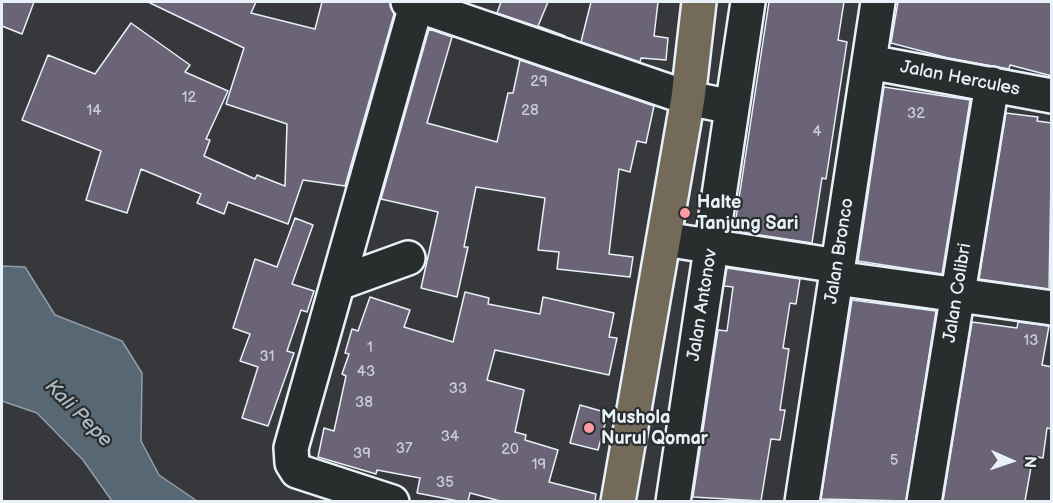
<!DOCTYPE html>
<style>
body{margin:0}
#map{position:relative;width:1053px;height:503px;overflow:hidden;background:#37383c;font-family:"Balsamiq Sans",sans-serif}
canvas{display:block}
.frame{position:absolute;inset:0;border:3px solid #e8f1f8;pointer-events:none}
.north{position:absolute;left:981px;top:431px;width:60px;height:60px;-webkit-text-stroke:4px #2a2d2e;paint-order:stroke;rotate:93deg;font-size:16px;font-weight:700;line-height:24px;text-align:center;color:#e8f1f8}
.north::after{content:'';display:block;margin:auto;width:21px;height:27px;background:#e8f1f8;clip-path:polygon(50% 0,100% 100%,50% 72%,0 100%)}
</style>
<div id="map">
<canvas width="1053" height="503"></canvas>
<div class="frame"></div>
<div class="north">N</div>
</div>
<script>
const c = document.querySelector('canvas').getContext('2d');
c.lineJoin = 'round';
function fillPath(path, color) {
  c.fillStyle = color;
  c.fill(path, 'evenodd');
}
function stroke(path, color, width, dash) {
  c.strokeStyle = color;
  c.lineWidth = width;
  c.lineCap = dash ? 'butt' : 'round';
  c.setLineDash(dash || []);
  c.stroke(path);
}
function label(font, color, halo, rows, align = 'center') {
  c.font = font + ' "Balsamiq Sans",sans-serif';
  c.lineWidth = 4.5;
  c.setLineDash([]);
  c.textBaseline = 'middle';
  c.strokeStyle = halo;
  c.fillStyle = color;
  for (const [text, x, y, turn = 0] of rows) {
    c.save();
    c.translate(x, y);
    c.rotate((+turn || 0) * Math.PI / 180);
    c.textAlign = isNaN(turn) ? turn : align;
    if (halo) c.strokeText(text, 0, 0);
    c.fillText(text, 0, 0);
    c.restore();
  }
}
const water = new Path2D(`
 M2,266l23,1 30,48 67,26 20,32 -1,68 18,34 38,26h-85l-29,-41 -46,-47 -35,-12z`);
fillPath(water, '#586774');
stroke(water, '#929ea9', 1.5);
const building = new Path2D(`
 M2,2h32l-12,32 -20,-8z
 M148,2h108l-5,11 64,16 7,-27h68l4,12 -49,172 -42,-6 -15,44 -60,-22 -4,12 -27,-11 4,-9 -60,-25 -14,44 -41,-13 15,-49 -79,-31 26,-65 47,19 36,-51 59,42 -5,7 43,19 -22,48 4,1 -6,16 51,23 2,-4 28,11 2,-62 -61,-20 18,-56z
 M501,2h47l-10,24 27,10 -68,-23z
 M591,2h67l-4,34 14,2 -2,22 -25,-2 -1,4 -59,-20z
 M769,2h75l-6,38 9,2 -21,137 -4,-1 -10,65 -78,-12z
 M898,2h154v74l-42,-11 -1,4 -61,-11 -57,-15z
 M429,29l23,8 -25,86 70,19 11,-49h5l7,-33 134,46 -8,37 -9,-2 -7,31 -11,-3 -10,85 24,3 -3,20 -73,-8 2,-17 -21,-2 7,-52 -69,-11 -12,60h4l-11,50 -36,-9 17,-76 -57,-13z
 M884,87l86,13 -28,174 -84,-13z
 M1006,113l32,4 -1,4 15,2 -3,166 -70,-10z
 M295,218l18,7 -21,59 22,7 -7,21 -6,-2 -14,41 7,2 -26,73 -26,-8 16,-51 -18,-6 10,-27 -17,-6 22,-69 22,8z
 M727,268l73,11 -4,25 -6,-1 -7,45 6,1 -9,61h5l-5,30 -9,-1 -10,62 -68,-4 25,-167 9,1 6,-44 -9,-1z
 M465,292l24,6 -1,6 52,10 3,-17 71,16 -5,24 8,1 -8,37 -114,-25 -8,30 37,10 -9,42 11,3 -1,5 33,10 -9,32 47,12 -1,7h-95l-30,-8 -2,8h-10l-41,-8 3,-15 -43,-8 -1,4 -58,-17 6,-29 10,3 12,-55 -4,-2 7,-20 -4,-1 7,-24 6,2 12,-34 40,13 -6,17 49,15z
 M852,300l84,11 -30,190 -85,-2z
 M972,322l45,6 1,-6 31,4 -7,39 10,2v62l-5,-1 -4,30 -10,-2 -8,45h-82z
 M580,405l28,8 -10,37 -28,-7z`);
fillPath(building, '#6a6476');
stroke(building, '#e8f1f8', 1.5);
const minor = new Path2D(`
 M408,2l280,96 44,9
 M869,62l183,34
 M664,239l174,27
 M836,278l216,30
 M339,283l69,-25
 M392,502l-95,-31 -5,-8 -1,-15 126,-446
 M673,502l75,-500
 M802,502l76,-500
 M924,502l68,-418`);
const major = new Path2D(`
 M618,502l70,-404 11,-96`);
stroke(minor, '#e8f1f8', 38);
stroke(major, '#e8f1f8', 38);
stroke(minor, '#2a2d2e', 33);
stroke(major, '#746a5a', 33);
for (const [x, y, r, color] of [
 [685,213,6,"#ff9aa2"],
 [589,428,6,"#ff9aa2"]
]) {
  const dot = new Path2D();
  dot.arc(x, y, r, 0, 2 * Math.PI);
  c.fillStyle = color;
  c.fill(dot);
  stroke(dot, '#2a2d2e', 2);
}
label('15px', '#c8ced8', null, [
 ["29",539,82],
 ["12",189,98],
 ["14",94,111],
 ["28",530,111],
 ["32",916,114],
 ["4",817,132],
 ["13",1031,341],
 ["1",370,348],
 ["31",267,357],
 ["43",366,372],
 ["33",458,389],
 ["38",364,403],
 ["34",450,437],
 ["37",404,449],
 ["20",510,450],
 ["39",362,454],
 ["5",894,461],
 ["19",539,465],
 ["35",445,483]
]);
label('18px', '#e8f1f8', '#2a2d2e', [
 ["Jalan Hercules",960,79,11],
 ["Jalan Bronco",840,251,-81],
 ["Jalan Colibri",958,293,-81],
 ["Jalan Antonov",703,305,-81]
]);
label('bold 18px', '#e8f1f8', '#2a2d2e', [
 ["Halte",697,203],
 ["Tanjung Sari",697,224],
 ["Mushola",601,418],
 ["Nurul Qomar",601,439]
], 'left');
label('italic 20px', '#aebac3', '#2a2d2e', [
 ["Kali Pepe",78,414,45]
]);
</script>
